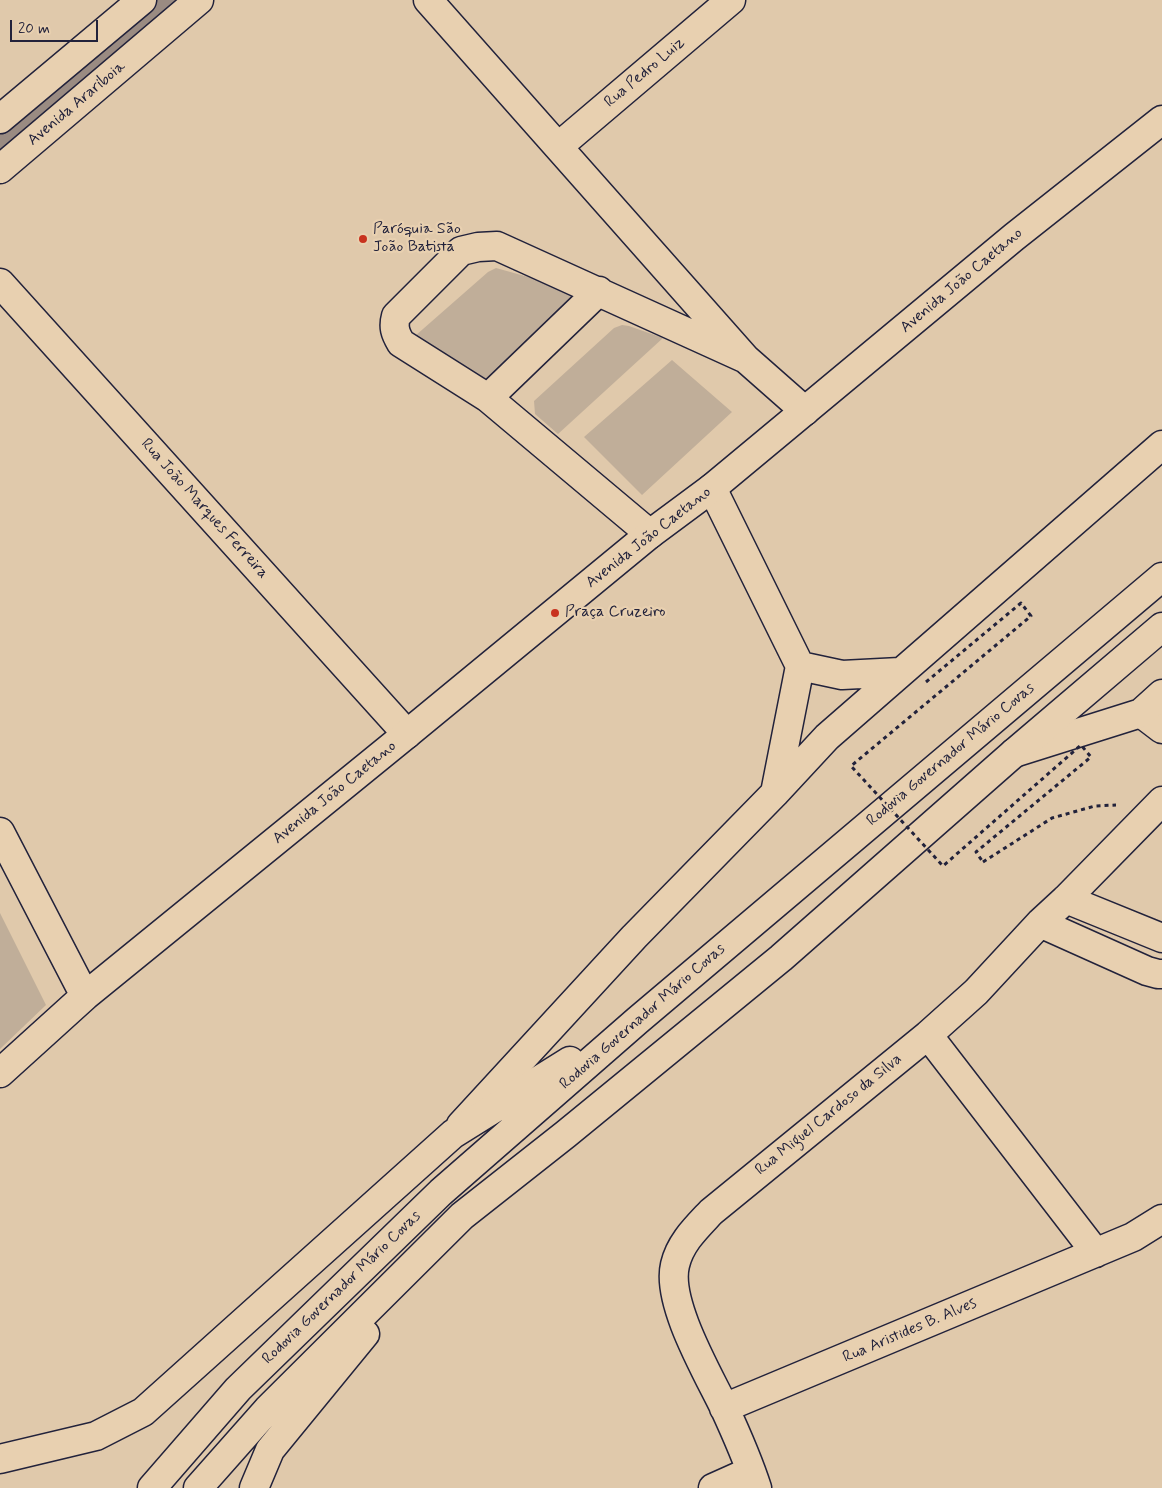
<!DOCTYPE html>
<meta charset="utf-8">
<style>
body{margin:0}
#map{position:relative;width:1162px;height:1488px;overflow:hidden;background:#e0c9ab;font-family:Mynerve,sans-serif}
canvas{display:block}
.scale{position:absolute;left:10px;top:20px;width:88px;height:22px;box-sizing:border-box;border:2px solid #22223b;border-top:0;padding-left:6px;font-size:15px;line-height:18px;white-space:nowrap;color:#22223b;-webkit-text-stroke:4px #e8d0b0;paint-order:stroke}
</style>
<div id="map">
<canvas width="1162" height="1488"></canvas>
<div class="scale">20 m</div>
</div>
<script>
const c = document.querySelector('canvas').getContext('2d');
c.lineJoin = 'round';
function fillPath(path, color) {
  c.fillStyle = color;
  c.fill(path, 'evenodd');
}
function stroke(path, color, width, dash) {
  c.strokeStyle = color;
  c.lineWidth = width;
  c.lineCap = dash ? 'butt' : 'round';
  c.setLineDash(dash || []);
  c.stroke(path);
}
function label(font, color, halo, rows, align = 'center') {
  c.font = font + ' Mynerve,sans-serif';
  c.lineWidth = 4.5;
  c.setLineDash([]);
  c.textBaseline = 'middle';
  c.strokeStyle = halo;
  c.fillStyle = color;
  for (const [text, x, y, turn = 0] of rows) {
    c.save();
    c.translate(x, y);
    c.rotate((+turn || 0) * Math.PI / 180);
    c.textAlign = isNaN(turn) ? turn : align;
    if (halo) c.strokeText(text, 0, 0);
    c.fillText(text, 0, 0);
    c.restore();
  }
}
fillPath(new Path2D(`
 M496,268l61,17 25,15 -92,82 -55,-27 -20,-19 73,-64z
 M622,325l7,1 34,12 -105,96 -23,-20 -1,-13 80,-73z
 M672,360l60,52 -90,83 -58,-58z
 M0,913l46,92 -46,44z`), '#c0ae99');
stroke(new Path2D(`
 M0,143l172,-143`), '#9a8b82', 31);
const minor = new Path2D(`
 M428,0l318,359 59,52
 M0,119l142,-119
 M559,146l172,-146
 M0,169l199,-169
 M0,283l407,451
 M488,398l111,-107
 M712,488l88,178 -25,127
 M650,534l-162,-136 -87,-55c-6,-10 -8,-16 -5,-27l65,-65 17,-4 19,-1 249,113
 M800,666l42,9 58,-3
 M1141,713l21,16
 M1066,899l96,39
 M1040,923l107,48 11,3h4
 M928,1035l168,218
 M461,1125l173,-188 141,-144 52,-56 335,-292
 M724,1408l409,-171 29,-18
 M713,1488l38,-17
 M757,1488c-9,-28 -21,-55 -33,-81 -17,-35 -58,-105 -49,-142 5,-22 21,-37 36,-53l217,-177 48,-43 64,-69 26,-24 96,-98`);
const major = new Path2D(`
 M1014,753l127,-40 21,-19
 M0,832l85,164
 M0,1073l85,-77 322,-262 243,-200 62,-46 302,-251 148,-117`);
const highway = new Path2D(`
 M0,1459l96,-23 47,-24 310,-278 117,-73
 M152,1488l86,-99 203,-197 197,-172 524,-443
 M198,1488l70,-79 194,-193 104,-82 215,-176 233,-205 148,-126
 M254,1488l16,-38 95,-116`);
stroke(minor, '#22223b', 31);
stroke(major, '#22223b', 31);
stroke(highway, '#22223b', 31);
stroke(new Path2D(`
 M983,862l69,-44 43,-12 21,-1`), '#22223b', 3, [4, 4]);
stroke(minor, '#e8d0b0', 28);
stroke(major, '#e8d0b0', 28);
stroke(highway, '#e8d0b0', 28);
stroke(new Path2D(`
 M926,682l95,-79 10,13 -180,150 92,100 138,-121 10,12 -115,95 7,10`), '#22223b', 3, [4, 4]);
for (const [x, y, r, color] of [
 [363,239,5,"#c8321e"],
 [555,613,5,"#c8321e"]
]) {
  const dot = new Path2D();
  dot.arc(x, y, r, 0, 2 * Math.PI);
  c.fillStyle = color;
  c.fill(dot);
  stroke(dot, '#e8d0b0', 2);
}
label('16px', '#22223b', '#e8d0b0', [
 ["Rua Pedro Luiz",645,73,-40],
 ["Avenida Arariboia",77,104,-40],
 ["Avenida João Caetano",962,281,-40],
 ["Rua João Marques Ferreira",204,509,48],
 ["Avenida João Caetano",649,538,-38],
 ["Rodovia Governador Mário Covas",951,755,-40],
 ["Avenida João Caetano",335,793,-39],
 ["Rodovia Governador Mário Covas",643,1017,-41],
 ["Rua Miguel Cardoso da Silva",829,1115,-39],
 ["Rodovia Governador Mário Covas",342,1288,-44],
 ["Rua Aristides B. Alves",910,1331,-23]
]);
label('16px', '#22223b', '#e8d0b0', [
 ["Paróquia São",373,230],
 ["João Batista",373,248],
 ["Praça Cruzeiro",565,613]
], 'left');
</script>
